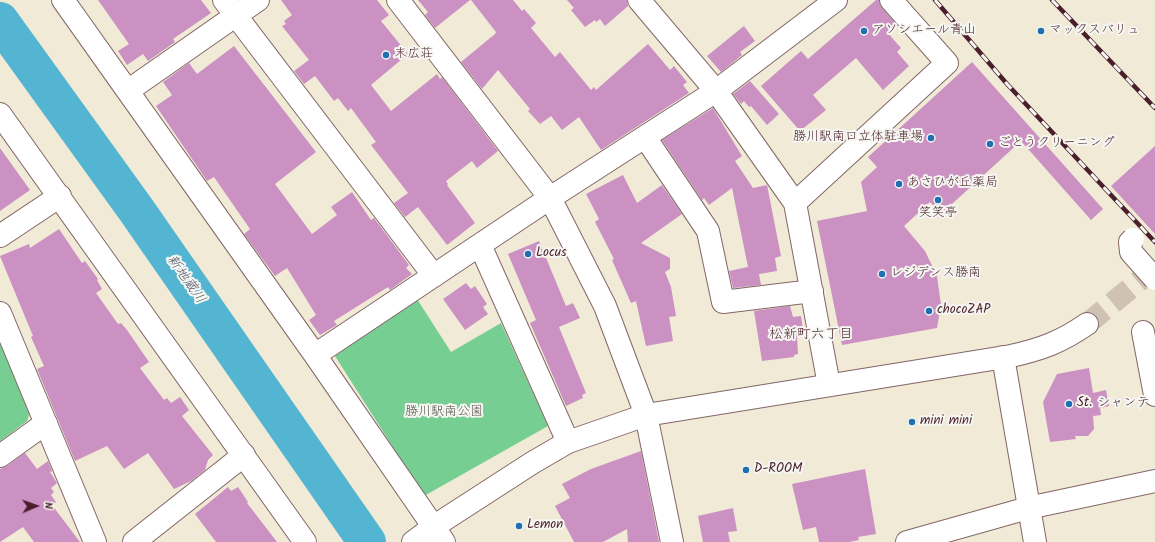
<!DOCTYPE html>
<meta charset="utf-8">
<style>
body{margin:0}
#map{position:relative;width:1155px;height:542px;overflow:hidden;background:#f0ead6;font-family:Kalam,sans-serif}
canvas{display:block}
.north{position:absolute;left:16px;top:486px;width:40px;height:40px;-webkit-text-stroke:3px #f6f6f2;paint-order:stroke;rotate:88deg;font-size:11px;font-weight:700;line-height:16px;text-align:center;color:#4a1f2b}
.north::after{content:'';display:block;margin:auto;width:14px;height:18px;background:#4a1f2b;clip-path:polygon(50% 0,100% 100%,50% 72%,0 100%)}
</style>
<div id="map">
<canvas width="1155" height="542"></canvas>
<div class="north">N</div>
</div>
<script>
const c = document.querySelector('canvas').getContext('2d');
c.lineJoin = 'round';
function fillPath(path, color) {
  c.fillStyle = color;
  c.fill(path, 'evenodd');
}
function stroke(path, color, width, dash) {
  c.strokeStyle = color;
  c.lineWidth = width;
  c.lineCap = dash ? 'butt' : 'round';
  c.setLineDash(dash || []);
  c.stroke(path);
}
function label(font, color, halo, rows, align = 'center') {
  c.font = font + ' Kalam,"Klee One",sans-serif';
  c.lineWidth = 4;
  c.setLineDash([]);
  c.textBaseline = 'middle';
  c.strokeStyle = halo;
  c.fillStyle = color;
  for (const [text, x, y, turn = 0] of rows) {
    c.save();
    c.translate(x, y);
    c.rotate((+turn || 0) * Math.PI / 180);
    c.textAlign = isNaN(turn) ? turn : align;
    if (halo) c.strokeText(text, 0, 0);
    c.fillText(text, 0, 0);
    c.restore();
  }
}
fillPath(new Path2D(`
 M417,299l34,53 50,-29 47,103 -124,70 -89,-140z
 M0,342l30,70 -3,9 -27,20z`), '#77ce93');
stroke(new Path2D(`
 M0,21l137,190 230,331`), '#53b5d1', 38);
fillPath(new Path2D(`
 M98,0h103l10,13 -38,26 2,3 -27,19 -5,-7 -16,11 -9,-14 11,-7z
 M281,0h96l12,15 -8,6 27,33 -37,31 20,26 46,-37 3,5 2,-2 56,74 -21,17 -5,-7 -26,20 2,3 -1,1 28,38 -28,22 -29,-38 -13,10 -11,-14 14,-10 -37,-48 5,-3 -25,-34 -3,3 -10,-13 -4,3 -19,-25 -11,8 -10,-13 15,-11 -27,-34 4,-2 -2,-3 8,-6z
 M418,0h52l-35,28 -10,-13 3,-3z
 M471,0h42l9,11 2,-2 12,14 -5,5 24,29 5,-5 31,38 3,-3 2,3 52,-46 22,26 4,-4 13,16 -4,3 6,8 -88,57 -22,-33 -17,13 -11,-14 -11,8 -12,-13 2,-2 -32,-39 -16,19 -21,-27 34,-28 1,-2z
 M567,0h60l1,6 -23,20 -5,-7 -4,3 -1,-2 -10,7 -14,-17 3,-2z
 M876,0h3l3,8 14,16 -9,8 14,16 -4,4 12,14 -26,24 -27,-32 -43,37 13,15 -26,21 -39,-45 40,-35 7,8z
 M744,26l11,15 -15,11 2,3 -21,17 -14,-16z
 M234,46l82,106 -41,32 37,50 25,-19 -6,-8 21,-15 19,28 3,-2 35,47 -3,3 6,6 -22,16 -2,-3 -54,34 3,4 -17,10 -11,-15 7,-5 -29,-47 -12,8 -31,-42 6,-5 -36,-52 -7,4 -51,-75 16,-11 -9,-13 26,-19 8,11z
 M972,62l131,147 -12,11 -70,-79 -80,73 -11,-12 -26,24 21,25 12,25 4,29 -4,23 -95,17 -25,-124 50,-10 -6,-29 16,-15 -9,-10z
 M750,81l29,33 -12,11 -16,-19 -2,1 -5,-6 -3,3 -8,-10z
 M713,108l29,48 -7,5 18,27 14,-3 14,71 -6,2 2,13 -18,3 2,11 -28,3 -4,-17 19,-4 -16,-79 -23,17 -5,-7 -2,2 -40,-60z
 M1155,146v88l-44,-48z
 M0,148l30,42 -30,21z
 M623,175l14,28 25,-18 20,29 -41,29 29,15v11l-5,3 6,15 5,29 -7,1 4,24 -27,5 -10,-45 -5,2 -19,-43 2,-1 -19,-37 4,-3 -13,-25z
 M59,229l23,34 3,-2 13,18 -1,1 5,9 -6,4 22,31 3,-1 6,7 22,32 -9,6 24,32 3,-2 4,5 9,-6 9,13 -7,6 31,39 -5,5 -3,10 -14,11 -17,8 -26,-36 -24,16 -17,-23 -32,15 -38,-92 7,-3 -13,-29 2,-1 -33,-80 29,-12 1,4z
 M539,241l27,65 7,-3 7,15 -21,9 27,66 -4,2 1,3 -17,8 -36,-83 6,-3 -28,-66z
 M466,283l5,6 4,-3 12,18 -4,3 5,7 -23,16 -22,-31z
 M790,306l3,11 8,-1 3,19 -7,1 1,18 -4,1v2l-32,4 -8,-50z
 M1089,368l4,25 13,-3 3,16 -9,2 1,7 -8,1 1,13 -6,7h-13l1,3 -26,3 -7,-40 14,-28z
 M641,451l18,91h-31l-1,-13 -24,13h-29l-19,-36 15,-8 -8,-14 29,-15z
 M25,453l12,16 11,-8 4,10 -2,1 7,11 -6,5 3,4 -3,3 5,7 -4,3 28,37h-46l-11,-15 -23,15v-73l7,-3z
 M865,469l11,65 -18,3 1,3 -10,2h-30l-3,-15 -13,3 -11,-46z
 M228,487l3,4 7,-4 10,15 -1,1 30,39h-61l-21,-28z
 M733,508l4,23 -9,1 2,10h-27l-5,-26z`), '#cb91c2');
stroke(new Path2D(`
 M1087,324l68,-56`), '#cfc1b4', 22, [22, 11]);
const street = new Path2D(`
 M63,0l252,355 129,187
 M224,0l210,276
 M398,0l152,198 55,108 41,109 26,127
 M639,0l77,91 79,112 34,182
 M129,90l129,-90
 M645,137l63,94 15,71 89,-11
 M795,203l152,-140 -56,-63
 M0,236l60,-40
 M480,245l88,197
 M0,313l95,229
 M1143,332l12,63
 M315,355l235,-157 166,-107 120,-91
 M0,456l46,-33
 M134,542l110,-87
 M907,542l121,-34 127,-27`);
const secondary = new Path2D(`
 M0,114l305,428
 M1003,357l32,185
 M413,542l20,-15 99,-64 36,-21 78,-27 365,-59c31,-7 50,-14 76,-32`);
stroke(street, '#846667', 24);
stroke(secondary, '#846667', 24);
stroke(street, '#fff', 22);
stroke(secondary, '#fff', 22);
const rail = new Path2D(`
 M935,0l72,84 148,158
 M1052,0l103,108`);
stroke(rail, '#4a1f2b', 4.5);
stroke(rail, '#f6f6f2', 3, [9]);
const streetBridge = new Path2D(`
 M1133,239l-3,3 1,10 24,27`);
stroke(streetBridge, '#846667', 24, []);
stroke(streetBridge, '#fff', 22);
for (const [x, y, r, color] of [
 [864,31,4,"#1f6fb2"],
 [1041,31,4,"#1f6fb2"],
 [386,55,4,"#1f6fb2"],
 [931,138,4,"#1f6fb2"],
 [990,144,4,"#1f6fb2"],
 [899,184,4,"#1f6fb2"],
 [938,200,4,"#1f6fb2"],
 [528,254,4,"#1f6fb2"],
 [882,274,4,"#1f6fb2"],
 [929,311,4,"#1f6fb2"],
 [1069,404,4,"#1f6fb2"],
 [912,422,4,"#1f6fb2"],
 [746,470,4,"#1f6fb2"],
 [519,526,4,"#1f6fb2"]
]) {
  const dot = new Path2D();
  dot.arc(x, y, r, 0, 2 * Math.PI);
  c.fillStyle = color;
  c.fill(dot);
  stroke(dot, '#f6f6f2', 1.5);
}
label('13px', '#4a1f2b', '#f6f6f2', [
 ["アソシエール青山",872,31],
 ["マックスバリュ",1049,31],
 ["末広荘",394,55],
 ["勝川駅南口立体駐車場",923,138,"right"],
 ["ごとうクリーニング",998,144],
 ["あさひが丘薬局",907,184],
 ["笑笑亭",938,214,"center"],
 ["Locus",536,254],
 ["レジデンス勝南",890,274],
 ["chocoZAP",937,311],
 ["St. シャンテ",1077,404],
 ["mini mini",920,422],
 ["D-ROOM",754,470],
 ["Lemon",527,526]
], 'left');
label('13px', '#58544a', '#f6f6f2', [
 ["勝川駅南公園",444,413]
]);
label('italic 14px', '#4d5465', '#f6f6f2', [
 ["新地蔵川",185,280,55]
]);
label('14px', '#4a1f2b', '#f6f6f2', [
 ["松新町六丁目",811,336]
]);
</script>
